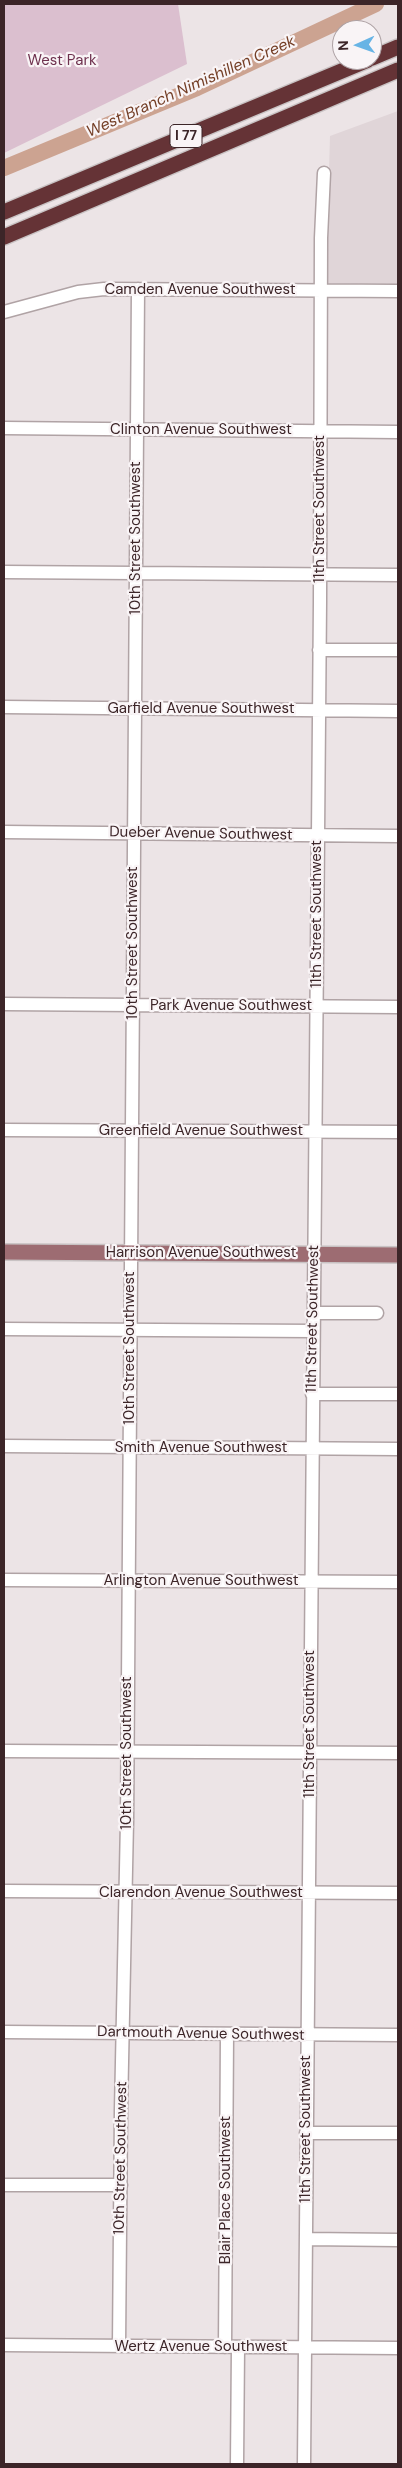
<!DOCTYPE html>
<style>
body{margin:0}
#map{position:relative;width:402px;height:2468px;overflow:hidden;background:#ece4e6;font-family:"DM Sans",sans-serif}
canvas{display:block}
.frame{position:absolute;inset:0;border:5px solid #3c2528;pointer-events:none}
.north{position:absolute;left:332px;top:20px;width:50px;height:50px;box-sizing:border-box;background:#f9f4f6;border:1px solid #ada1a4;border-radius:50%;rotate:268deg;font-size:14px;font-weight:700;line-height:20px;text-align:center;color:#3c2528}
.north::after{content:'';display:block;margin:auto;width:18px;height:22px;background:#68b4e5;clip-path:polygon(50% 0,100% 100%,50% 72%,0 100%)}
</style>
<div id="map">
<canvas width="402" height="2468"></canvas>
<div class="frame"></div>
<div class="north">N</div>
</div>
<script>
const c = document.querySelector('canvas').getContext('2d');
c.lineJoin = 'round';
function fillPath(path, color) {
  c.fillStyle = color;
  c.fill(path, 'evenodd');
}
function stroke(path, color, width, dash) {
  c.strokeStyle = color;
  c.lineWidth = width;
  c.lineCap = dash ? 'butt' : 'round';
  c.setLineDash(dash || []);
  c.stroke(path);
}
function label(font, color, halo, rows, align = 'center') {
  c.font = font + ' "DM Sans",sans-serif';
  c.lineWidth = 4.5;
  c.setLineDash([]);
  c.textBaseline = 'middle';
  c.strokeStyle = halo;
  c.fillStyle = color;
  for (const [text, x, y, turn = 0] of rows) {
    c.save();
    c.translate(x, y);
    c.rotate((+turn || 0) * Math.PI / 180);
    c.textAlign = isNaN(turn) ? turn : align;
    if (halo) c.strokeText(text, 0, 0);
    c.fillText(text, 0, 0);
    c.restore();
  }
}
fillPath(new Path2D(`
 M398,111v173l-72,-1 4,-147z`), '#e0d5d8');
fillPath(new Path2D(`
 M4,4h174l9,60 -183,89z`), '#dbbfcf');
stroke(new Path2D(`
 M4,168l193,-80 179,-84`), '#cca391', 16);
const minor = new Path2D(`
 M4,312l74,-20 26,-3 294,2
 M4,428l394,4
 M4,572l394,3
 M319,650h79
 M4,707l394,4
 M4,832l394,4
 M4,1004l394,3
 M4,1130l394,2
 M313,1313h64
 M4,1329l309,2
 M312,1394h86
 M4,1446l394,3
 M4,1580l394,2
 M4,1751l394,2
 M4,1891l394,2
 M4,2032l394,3
 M306,2133h92
 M4,2185h117
 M306,2239l92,1
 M4,2345l394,3
 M119,2346l2,-236 6,-289 11,-1532
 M225,2347l2,-313
 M237,2464l1,-117
 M304,2464l16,-1862 1,-364 3,-65`);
const major = new Path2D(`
 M4,1252l394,3`);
const highway = new Path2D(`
 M372,58l26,-11
 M4,212l364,-152
 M4,237l394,-167`);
stroke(minor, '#b0a3a5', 15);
stroke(major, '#c8c2c3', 18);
stroke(highway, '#c8c2c3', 18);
stroke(minor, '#fff', 12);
stroke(major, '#9d6c72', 15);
stroke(highway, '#653336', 15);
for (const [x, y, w] of [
 [186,136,32]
]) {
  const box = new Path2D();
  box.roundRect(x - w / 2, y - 11.5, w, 23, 4);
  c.fillStyle = '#f9f4f6';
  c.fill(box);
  stroke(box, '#3c2528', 1);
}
label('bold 14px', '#3c2528', null, [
 ["I 77",186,136]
]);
label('15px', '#6f324f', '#f9f4f6', [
 ["West Park",62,61]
]);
label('15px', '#3c2528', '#f9f4f6', [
 ["Camden Avenue Southwest",200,290],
 ["Clinton Avenue Southwest",201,430],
 ["11th Street Southwest",320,509,-90],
 ["10th Street Southwest",136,538,-90],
 ["Garfield Avenue Southwest",201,709],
 ["Dueber Avenue Southwest",201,834,1],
 ["11th Street Southwest",317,914,-90],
 ["10th Street Southwest",133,943,-90],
 ["Park Avenue Southwest",231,1006],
 ["Greenfield Avenue Southwest",201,1131],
 ["Harrison Avenue Southwest",201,1253],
 ["11th Street Southwest",313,1319,-89],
 ["10th Street Southwest",130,1348,-90],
 ["Smith Avenue Southwest",201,1448],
 ["Arlington Avenue Southwest",201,1581],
 ["11th Street Southwest",310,1724,-90],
 ["10th Street Southwest",127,1753,-90],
 ["Clarendon Avenue Southwest",201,1893],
 ["Dartmouth Avenue Southwest",201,2034,1],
 ["11th Street Southwest",306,2129,-90],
 ["10th Street Southwest",121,2158,-89],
 ["Blair Place Southwest",226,2190,-90],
 ["Wertz Avenue Southwest",201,2347]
]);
label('italic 16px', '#733d24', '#f9f4f6', [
 ["West Branch Nimishillen Creek",191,87,-24]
]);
</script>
